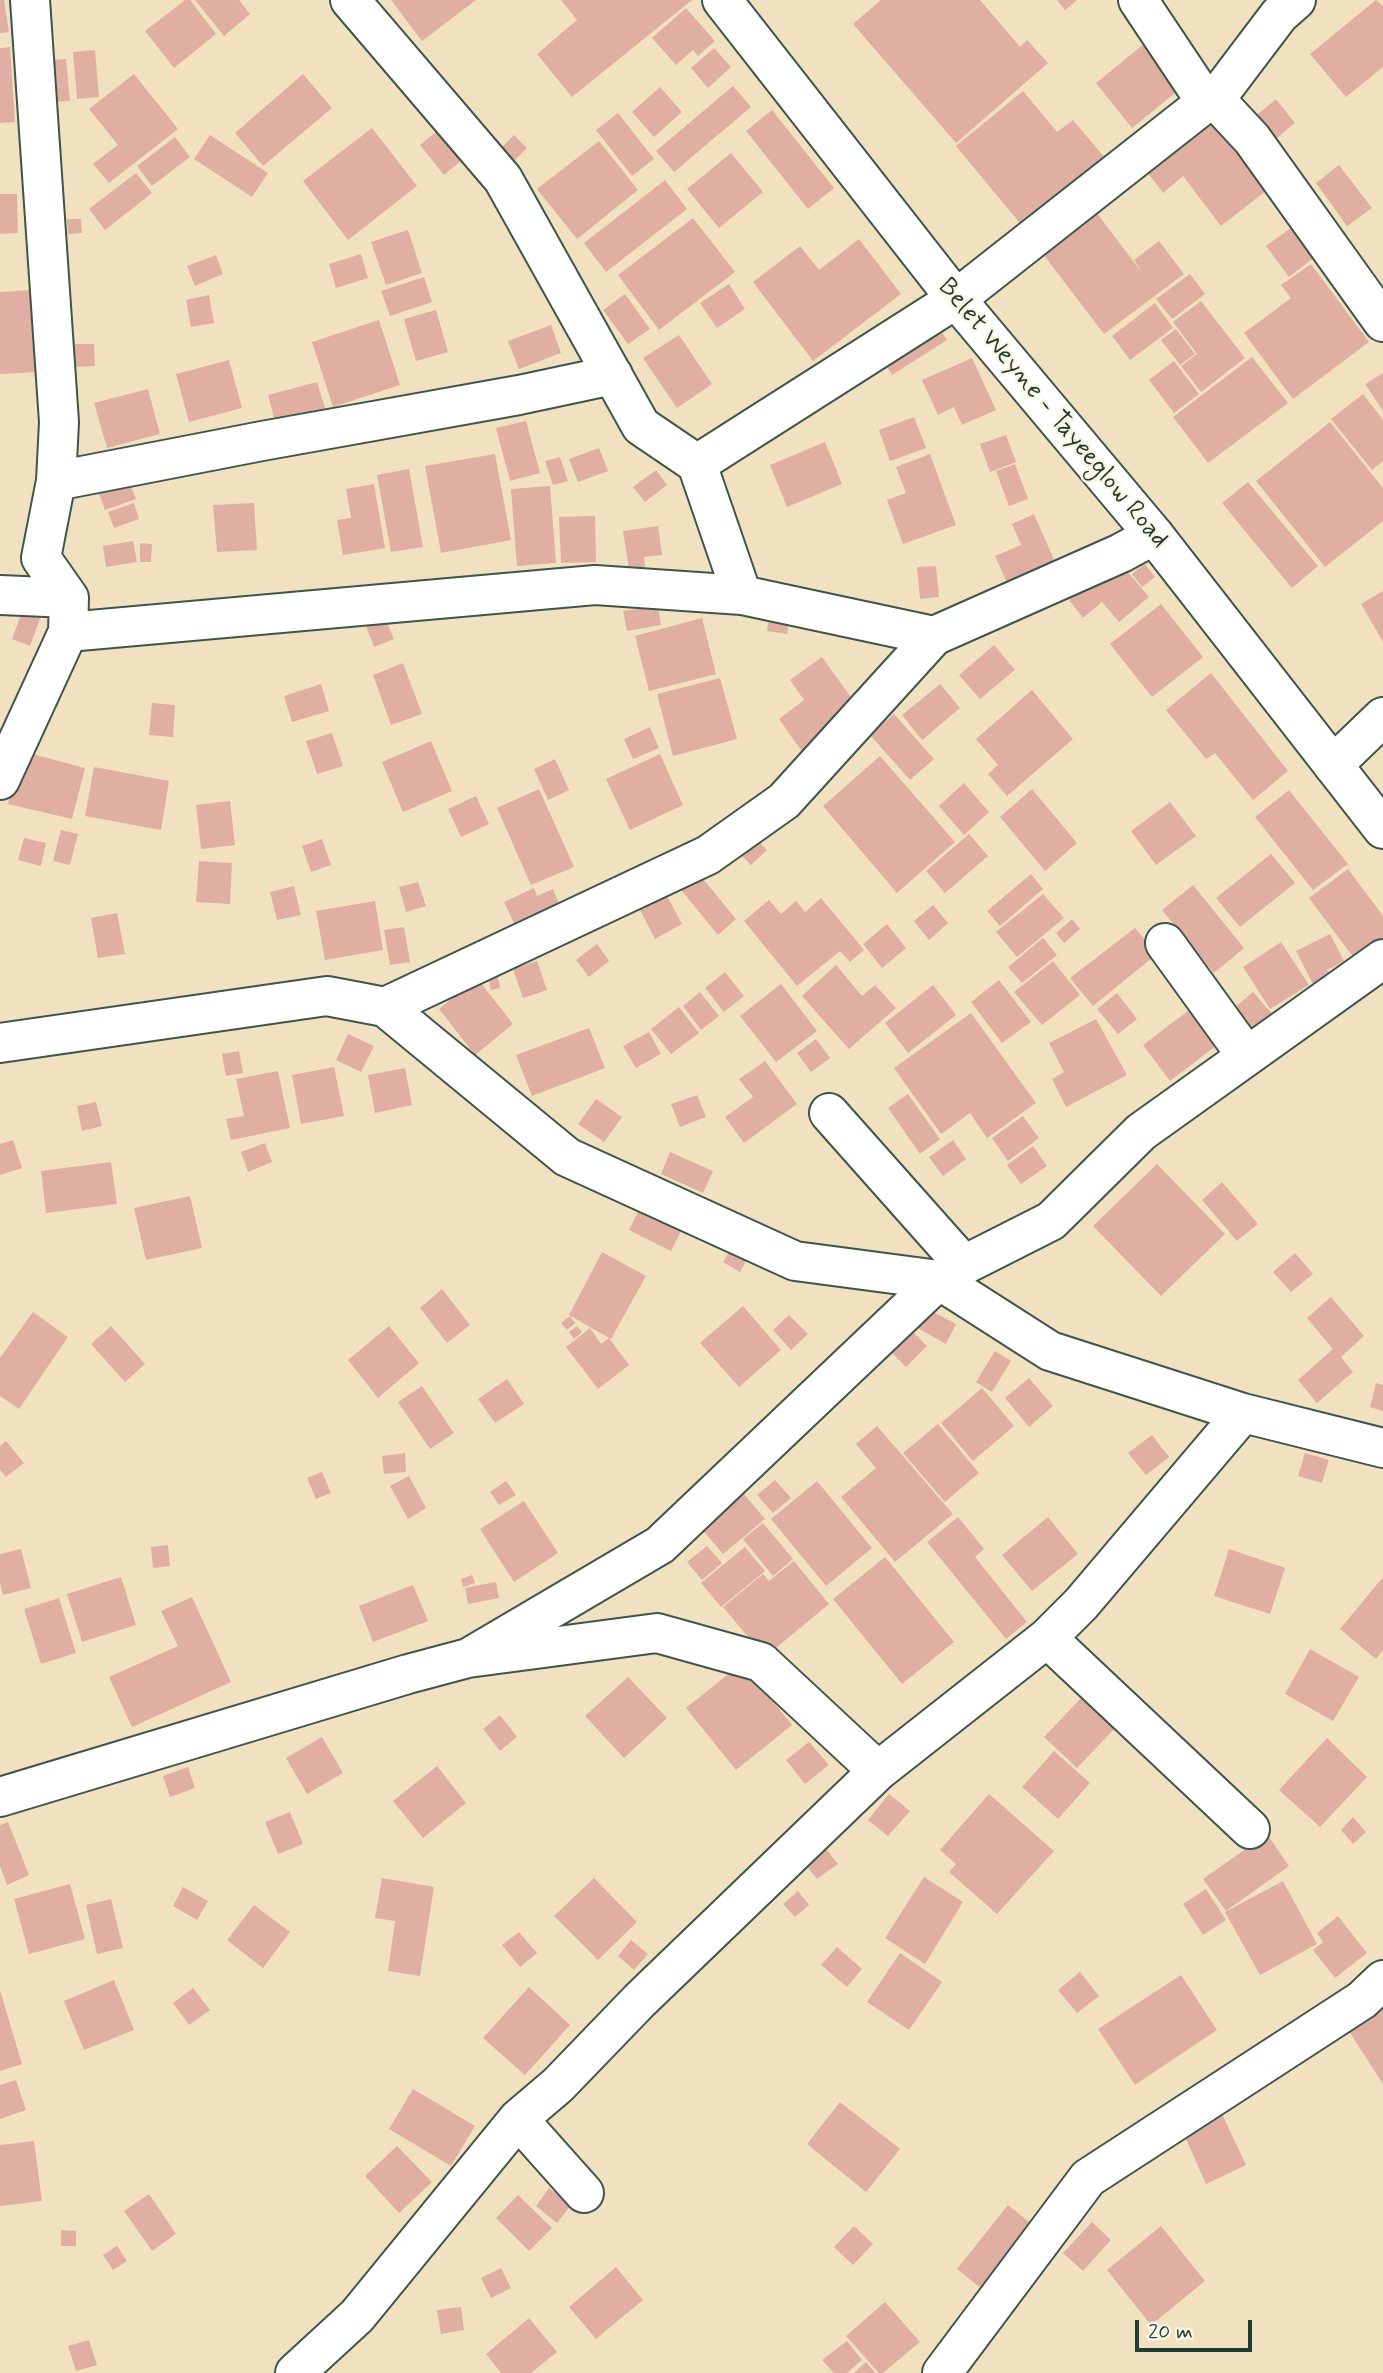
<!DOCTYPE html>
<style>
body{margin:0}
#map{position:relative;width:1383px;height:2373px;overflow:hidden;background:#f1e1c1;font-family:Mynerve,sans-serif}
canvas{display:block}
.scale{position:absolute;left:1135px;top:2320px;width:117px;height:32px;box-sizing:border-box;border:4px solid #1f3d34;border-top:0;padding-left:9px;font-size:21px;line-height:24px;white-space:nowrap;color:#1f3d34;-webkit-text-stroke:5px #fcf5e5;paint-order:stroke}
</style>
<div id="map">
<canvas width="1383" height="2373"></canvas>
<div class="scale">20 m</div>
</div>
<script>
const c = document.querySelector('canvas').getContext('2d');
c.lineJoin = 'round';
function fillPath(path, color) {
  c.fillStyle = color;
  c.fill(path, 'evenodd');
}
function stroke(path, color, width, dash) {
  c.strokeStyle = color;
  c.lineWidth = width;
  c.lineCap = dash ? 'butt' : 'round';
  c.setLineDash(dash || []);
  c.stroke(path);
}
function label(font, color, halo, rows, align = 'center') {
  c.font = font + ' Mynerve,sans-serif';
  c.lineWidth = 5;
  c.setLineDash([]);
  c.textBaseline = 'middle';
  c.strokeStyle = halo;
  c.fillStyle = color;
  for (const [text, x, y, turn = 0] of rows) {
    c.save();
    c.translate(x, y);
    c.rotate((+turn || 0) * Math.PI / 180);
    c.textAlign = isNaN(turn) ? turn : align;
    if (halo) c.strokeText(text, 0, 0);
    c.fillText(text, 0, 0);
    c.restore();
  }
}
fillPath(new Path2D(`
 M0,0h4l5,32 -9,1z
 M185,0h5l26,34 -42,34 -29,-37z
 M195,0h44l11,14 -26,22z
 M391,0h85l-54,41z
 M561,0h131l-120,97 -35,-43 40,-34z
 M881,0h99l40,47 7,-7 21,23 -92,80 -103,-119z
 M1057,0h20l-12,10z
 M1376,0l7,6v61l-37,30 -36,-43z
 M686,8l29,33 -17,15 -5,-6 -17,15 -24,-27z
 M1150,39l36,45 -54,44 -36,-45z
 M10,47l5,75 -15,1v-75z
 M714,48l17,19 -23,21 -17,-20z
 M95,50l4,47 -22,2 -4,-47z
 M66,59l4,42 -19,1 -3,-42z
 M134,74l44,55 -69,54 -16,-19 25,-19 -29,-36z
 M303,74l29,34 -69,58 -28,-33z
 M733,86l18,21 -77,65 -18,-21z
 M660,87l22,25 -28,25 -22,-25z
 M1023,91l34,41 16,-12 32,38 -82,69 -67,-81z
 M1276,99l19,24 -24,20 -19,-24z
 M772,110l62,78 -26,21 -62,-78z
 M1211,111l60,76 -50,39 -38,-50 -20,17 -21,-28z
 M618,113l36,46 -22,17 -36,-46z
 M447,123l24,30 -27,22 -24,-30z
 M372,128l45,58 -69,54 -45,-59z
 M210,135l58,38 -16,24 -58,-38z
 M514,135l13,13 -14,14 -13,-13z
 M175,137l15,20 -38,29 -15,-20z
 M599,141l39,49 -61,49 -40,-50z
 M731,153l32,39 -44,36 -32,-39z
 M1339,165l33,43 -25,18 -31,-43z
 M136,173l16,20 -47,37 -16,-21z
 M665,180l22,29 -81,63 -22,-29z
 M0,194h17l1,39 -18,1z
 M1087,200l56,74 -9,-14 25,-19 25,33 -80,60 -71,-93z
 M693,218l42,54 -76,58 -41,-55z
 M67,219h14l1,14 -14,1z
 M1292,227l23,30 -26,20 -23,-31z
 M408,230l14,43 -36,12 -15,-43z
 M859,239l42,55 -88,67 -60,-79 47,-36 19,24z
 M361,254l7,24 -32,10 -7,-24z
 M216,255l7,19 -28,12 -8,-20z
 M1311,264l58,78 -76,57 -49,-66 47,-35 -10,-13z
 M1190,274l15,20 -33,25 -16,-20z
 M424,277l8,25 -42,14 -9,-25z
 M729,284l16,25 -28,19 -17,-25z
 M32,290l5,82 -37,2v-82z
 M625,294l25,35 -22,15 -25,-34z
 M209,295l5,28 -23,4 -5,-27z
 M1201,301l44,57 -44,34 -20,-26 16,-12 -24,-32z
 M1155,303l18,25 -43,32 -18,-24z
 M436,310l12,42 -32,9 -12,-42z
 M933,318l14,22 -55,35 -13,-22z
 M379,320l21,65 -67,22 -21,-65z
 M551,325l10,28 -42,16 -11,-28z
 M1176,329l19,25 -15,11 -19,-25z
 M679,335l33,49 -35,24 -34,-50z
 M72,344h22l1,22 -22,1z
 M1252,357l36,46 -80,60 -35,-46z
 M972,358l24,52 -34,15 -8,-18 -16,8 -16,-35z
 M229,360l13,48 -53,14 -13,-48z
 M1174,361l25,33 -25,19 -25,-33z
 M1383,373v38l-18,-27z
 M317,382l9,29 -50,14 -8,-30z
 M148,389l12,45 -53,14 -13,-45z
 M1363,394l20,26v41l-11,9 -41,-51z
 M914,417l12,31 -36,13 -11,-31z
 M526,421l14,52 -30,8 -14,-53z
 M1330,422l53,66v33l-58,46 -69,-86z
 M1006,435l10,27 -26,10 -10,-28z
 M825,442l17,42 -55,23 -17,-42z
 M599,448l9,23 -30,11 -9,-23z
 M495,454l16,86 -70,13 -16,-87z
 M930,454l26,71 -53,19 -16,-44 19,-7 -10,-26z
 M560,457l8,24 -15,4 -8,-24z
 M1015,464l13,35 -19,7 -13,-35z
 M409,469l14,78 -32,5 -14,-77z
 M656,470l11,15 -22,17 -12,-15z
 M127,476l9,23 -31,11 -8,-22z
 M1248,482l70,84 -26,22 -70,-85z
 M374,484l11,64 -42,7 -6,-35 14,-2 -5,-29z
 M550,486l6,77 -39,3 -6,-77z
 M134,503l5,16 -25,9 -6,-16z
 M254,503l3,47 -40,2 -4,-47z
 M1034,514l24,55 -48,20 -15,-33 26,-11 -9,-21z
 M595,516l1,46 -35,1 -2,-46z
 M658,526l4,29 -18,2 1,10 -16,2 -6,-38z
 M133,541l4,21 -31,5 -3,-21z
 M140,543l12,1 -1,18h-11z
 M1120,563l29,34 -30,25 -17,-20 -19,16 -14,-18 19,-15 2,3z
 M1145,564l10,13 -13,10 -10,-13z
 M936,566l3,31 -19,2 -3,-32z
 M1383,591v51l-22,-38z
 M1161,604l42,53 -51,40 -42,-53z
 M658,606l3,19 -34,6 -4,-20z
 M23,609l18,7 -11,30 -18,-7z
 M770,612l20,4 -3,18 -20,-3z
 M385,618l9,21 -20,8 -8,-21z
 M702,618l14,56 -67,17 -14,-55z
 M994,645l21,25 -35,29 -21,-24z
 M822,657l39,54 -58,42 -24,-34 25,-19 -14,-20z
 M403,663l19,51 -31,11 -18,-50z
 M1211,673l77,98 -35,29 -38,-47 -9,6 -40,-49z
 M720,678l17,61 -64,17 -16,-62z
 M321,684l8,27 -37,11 -8,-26z
 M940,684l20,24 -38,32 -20,-25z
 M1032,690l41,49 -66,57 -19,-22 10,-9 -22,-26z
 M152,703l23,2 -2,32 -24,-2z
 M894,714l40,45 -24,21 -40,-45z
 M650,727l9,21 -26,11 -9,-20z
 M332,733l11,33 -26,8 -11,-33z
 M431,741l21,50 -49,21 -21,-50z
 M21,751l64,17 -13,51 -64,-15z
 M660,754l23,51 -53,25 -24,-51z
 M880,756l75,86 -58,51 -74,-87z
 M555,759l14,31 -21,10 -14,-31z
 M94,767l75,14 -8,49 -76,-14z
 M964,783l25,29 -25,23 -25,-29z
 M539,789l35,78 -43,18 -34,-77z
 M1032,789l45,54 -32,28 -45,-54z
 M1289,790l59,74 -35,26 -58,-73z
 M476,796l13,28 -28,13 -13,-28z
 M230,801l5,44 -34,4 -5,-44z
 M1170,802l26,34 -40,29 -25,-34z
 M61,830l17,4 -8,31 -17,-4z
 M969,834l19,22 -43,37 -19,-22z
 M752,835l15,15 -16,15 -15,-15z
 M24,838l22,5 -5,23 -23,-6z
 M322,839l9,26 -20,7 -9,-26z
 M1271,854l24,29 -55,44 -24,-29z
 M199,861l33,2 -2,41 -34,-2z
 M1348,869l35,47v26l-26,20 -48,-64z
 M699,874l37,45 -18,16 -37,-45z
 M1031,874l12,15 -43,37 -13,-15z
 M418,882l8,24 -20,6 -7,-25z
 M1193,885l51,63 -30,25 -52,-63z
 M294,886l7,29 -24,5 -7,-28z
 M534,888l3,8 16,-7 6,14 -45,20 -10,-21z
 M666,894l16,30 -27,15 -16,-31z
 M1043,894l21,24 -47,39 -21,-25z
 M821,898l43,52 -14,12 -10,-11 -43,35 -53,-65 25,-21 12,14 15,-13 9,11z
 M375,901l8,49 -58,10 -9,-49z
 M933,905l15,18 -19,17 -15,-19z
 M117,913l8,41 -27,4 -7,-40z
 M1072,919l8,10 -16,14 -8,-10z
 M887,924l19,24 -24,20 -19,-24z
 M404,927l6,35 -20,3 -6,-35z
 M1135,928l22,26 -64,52 -23,-28z
 M1330,934l14,27 -17,9 4,8 -17,8 -18,-35z
 M1043,938l14,17 -35,28 -14,-16z
 M1281,942l28,43 -39,24 -27,-42z
 M597,944l12,17 -20,16 -13,-17z
 M537,961l10,29 -24,8 -10,-29z
 M1053,961l27,34 -38,30 -28,-33z
 M836,965l26,31 13,-11 21,23 -47,41 -47,-53z
 M725,972l19,24 -20,16 -19,-24z
 M497,974l3,14 -9,2 -3,-14z
 M477,978l36,46 -38,31 -36,-46z
 M999,980l32,42 -29,21 -31,-41z
 M781,984l36,47 -41,31 -36,-46z
 M933,985l23,30 -48,38 -23,-30z
 M700,992l19,24 -18,14 -18,-24z
 M1253,992l21,24 -19,17 -21,-25z
 M1117,993l20,26 -19,15 -21,-25z
 M679,1007l20,26 -28,21 -20,-25z
 M1193,1007l28,35 -51,39 -27,-36z
 M971,1013l65,90 -49,35 -17,-25 -29,21 -47,-66z
 M1096,1019l31,56 -61,32 -14,-28 12,-7 -15,-29z
 M589,1028l16,40 -73,28 -16,-41z
 M649,1032l12,22 -25,14 -13,-22z
 M348,1034l26,12 -13,26 -25,-12z
 M816,1039l14,19 -19,14 -14,-19z
 M239,1051l4,22 -17,3 -4,-22z
 M765,1061l32,43 -53,39 -19,-26 28,-20 -14,-18z
 M334,1067l10,49 -43,8 -9,-49z
 M405,1068l7,37 -37,8 -7,-38z
 M278,1071l12,57 -59,12 -5,-21 18,-3 -8,-37z
 M908,1094l32,45 -20,15 -32,-46z
 M697,1095l9,22 -26,10 -9,-23z
 M596,1099l26,18 -18,25 -26,-18z
 M96,1102l6,24 -20,5 -5,-25z
 M1023,1116l16,22 -31,23 -16,-23z
 M13,1140l9,28 -22,7v-31z
 M953,1140l13,19 -23,17 -14,-19z
 M265,1143l7,19 -24,10 -7,-20z
 M1033,1146l14,20 -26,18 -14,-19z
 M670,1152l43,19 -10,22 -42,-19z
 M111,1162l6,42 -71,9 -5,-42z
 M1157,1164l68,70 -64,62 -68,-70z
 M1222,1182l36,42 -21,17 -35,-41z
 M190,1196l12,52 -56,12 -12,-52z
 M640,1208l42,21 -11,22 -42,-21z
 M734,1244l16,10 -10,18 -17,-10z
 M602,1252l44,24 -35,63 -42,-24z
 M1295,1253l18,21 -22,18 -18,-20z
 M442,1289l28,36 -23,18 -27,-35z
 M1331,1297l33,39 -23,21 12,15 -36,31 -19,-23 35,-31 -26,-31z
 M743,1306l38,44 -42,37 -39,-44z
 M924,1307l32,17 -10,20 -32,-18z
 M33,1312l35,25 -49,72 -19,-13v-38z
 M789,1315l19,19 -17,16 -18,-20z
 M570,1316l5,7 -8,7 -6,-7z
 M111,1326l34,38 -20,18 -34,-38z
 M389,1326l30,37 -41,35 -30,-38z
 M577,1326l5,6 -8,7 -5,-7z
 M590,1328l11,16 8,-6 20,27 -31,24 -32,-42z
 M910,1329l17,17 -21,21 -17,-17z
 M995,1351l16,10 -19,31 -16,-10z
 M1029,1378l24,28 -24,21 -24,-29z
 M507,1379l17,25 -29,19 -17,-24z
 M1376,1383l7,2v26l-13,-4z
 M422,1386l32,47 -24,16 -32,-47z
 M982,1388l32,38 -41,35 -32,-38z
 M938,1424l41,49 -34,29 -42,-49z
 M877,1426l76,88 -58,48 -54,-65 35,-29 -20,-24z
 M1152,1435l17,22 -23,18 -18,-22z
 M6,1441l18,22 -18,14 -6,-7v-24z
 M405,1453l1,19 -22,2 -2,-18z
 M1305,1453l24,7 -7,23 -24,-7z
 M322,1472l9,21 -15,6 -9,-21z
 M409,1476l17,32 -18,11 -18,-33z
 M775,1480l16,18 -18,15 -16,-18z
 M506,1481l10,14 -17,10 -9,-13z
 M817,1481l55,67 -46,38 -55,-67z
 M743,1493l22,26 -42,35 -22,-26z
 M524,1501l34,52 -44,29 -34,-53z
 M958,1517l26,32 -9,8 52,65 -21,17 -79,-97z
 M1048,1517l30,37 -46,37 -30,-36z
 M763,1523l30,36 -20,17 -30,-37z
 M168,1545l2,21 -17,2 -2,-21z
 M707,1546l15,17 -20,17 -15,-18z
 M745,1547l20,24 -44,36 -20,-24z
 M21,1549l10,39 -28,7 -3,-12v-29z
 M1229,1549l56,19 -15,46 -56,-18z
 M885,1557l69,85 -52,42 -69,-85z
 M794,1561l35,43 -64,53 -42,-50 40,-33 6,7z
 M472,1575l3,8 -12,4 -2,-8z
 M121,1577l15,48 -54,17 -15,-48z
 M1383,1577v73l-7,9 -36,-30z
 M496,1582l3,16 -31,6 -3,-16z
 M413,1585l15,36 -55,21 -14,-36z
 M192,1597l39,85 -99,45 -23,-50 69,-31 -17,-35z
 M59,1598l17,55 -35,11 -17,-55z
 M1310,1649l49,28 -26,44 -48,-27z
 M742,1663l50,62 -56,45 -50,-62z
 M628,1677l39,41 -43,40 -39,-42z
 M1084,1695l33,31 -40,42 -33,-31z
 M500,1715l17,22 -17,14 -17,-22z
 M322,1737l21,36 -36,21 -21,-36z
 M1327,1738l40,39 -47,50 -41,-37z
 M809,1742l20,23 -24,19 -19,-24z
 M1054,1751l36,32 -32,36 -36,-32z
 M437,1766l29,37 -43,35 -30,-37z
 M188,1767l7,21 -25,9 -7,-21z
 M889,1794l21,17 -22,25 -20,-16z
 M989,1794l65,57 -57,63 -48,-42 7,-8 -16,-14z
 M290,1812l13,32 -25,10 -13,-32z
 M1353,1817l13,15 -13,12 -12,-14z
 M8,1822l21,53 -22,10 -7,-19v-41z
 M1267,1834l22,32 -63,45 -23,-32z
 M823,1845l15,19 -21,15 -15,-19z
 M924,1877l39,25 -38,62 -40,-26z
 M382,1878l52,9 -14,89 -32,-5 7,-50 -20,-3z
 M594,1878l43,44 -39,38 -44,-44z
 M1283,1881l34,63 -57,31 -35,-63z
 M70,1884l15,55 -56,15 -15,-55z
 M183,1887l25,14 -11,19 -24,-14z
 M1206,1889l16,25 -2,1 2,-1 4,6 -23,15 -20,-31z
 M798,1891l11,14 -14,12 -12,-13z
 M111,1899l12,49 -26,6 -11,-49z
 M254,1905l36,27 -27,36 -36,-28z
 M1338,1916l29,37 -32,25 -22,-28 10,-8 -6,-9z
 M519,1932l18,21 -17,14 -18,-22z
 M631,1940l17,14 -14,16 -16,-14z
 M837,1947l25,22 -15,18 -26,-22z
 M900,1953l42,29 -33,48 -42,-28z
 M1080,1972l19,24 -22,17 -19,-23z
 M1181,1975l36,55 -82,55 -37,-56z
 M114,1980l20,50 -50,20 -20,-49z
 M529,1987l41,38 -45,50 -42,-37z
 M193,1988l17,22 -21,15 -16,-22z
 M0,1990l22,74 -22,7z
 M1383,2000v84l-38,-59z
 M16,2080l10,30 -26,9v-34z
 M413,2089l62,37 -24,40 -62,-37z
 M840,2102l60,47 -34,43 -59,-48z
 M1221,2112l25,53 -40,19 -24,-54z
 M34,2141l8,60 -42,5v-61z
 M397,2146l35,36 -33,31 -34,-37z
 M549,2188l22,17 -14,18 -21,-17z
 M149,2194l27,40 -24,17 -28,-40z
 M518,2195l34,33 -23,23 -33,-33z
 M1008,2205l31,25 -52,63 -30,-24z
 M1092,2222l19,18 -28,31 -20,-18z
 M854,2226l19,18 -20,21 -19,-18z
 M1161,2226l44,55 -54,44 -44,-55z
 M61,2230l15,1v15h-15z
 M117,2246l10,15 -14,9 -10,-15z
 M616,2267l27,33 -47,39 -27,-32z
 M501,2268l10,20 -20,10 -10,-20z
 M885,2302l35,40 -37,31h-4l-33,-37z
 M461,2307l3,23 -23,4 -4,-24z
 M529,2318l28,34 -26,21h-30l-15,-19z
 M89,2340l8,25 -21,6 -8,-25z
 M847,2341l15,19 -15,13h-13l-12,-13z
 M866,2362l9,11h-21z`), '#e1afa2');
const minor = new Path2D(`
 M350,0l153,179 138,247 56,38 45,131
 M1138,0l68,102
 M1213,97l39,42 131,183
 M697,464l259,-165 267,-210 56,-74 17,-15
 M56,481l206,-40 257,-46 94,-20
 M0,595l69,3
 M68,632l527,-47 147,10 192,41
 M1333,765l50,-48
 M0,780l68,-148 1,-34 -28,-40 15,-77 3,-59 -29,-422
 M1165,943l81,112
 M385,1007l323,-152 76,-54 150,-165 187,-83 33,-18
 M0,1043l327,-47 58,11 182,150 228,104 144,19 111,71 193,62 140,35
 M829,1113l135,152
 M1047,1638l203,191
 M468,1658l192,-113 279,-265 25,-15 87,-44 90,-89 242,-173
 M0,1797l408,-123 60,-16 189,-25 104,29 117,109
 M518,2119l66,74
 M295,2373l62,-57 161,-197 40,-34 82,-85 238,-229 169,-133 34,-34 162,-191
 M942,2373l146,-195 274,-178 21,-20`);
const major = new Path2D(`
 M722,0l234,299 198,236 229,294`);
stroke(minor, '#3e5649', 42);
stroke(major, '#3e5649', 42);
stroke(minor, '#fff', 38);
stroke(major, '#fff', 38);
label('26px', '#1f3d34', '#fcf5e5', [
 ["Belet Weyne - Tayeeglow Road",1052,414,50]
]);
</script>
